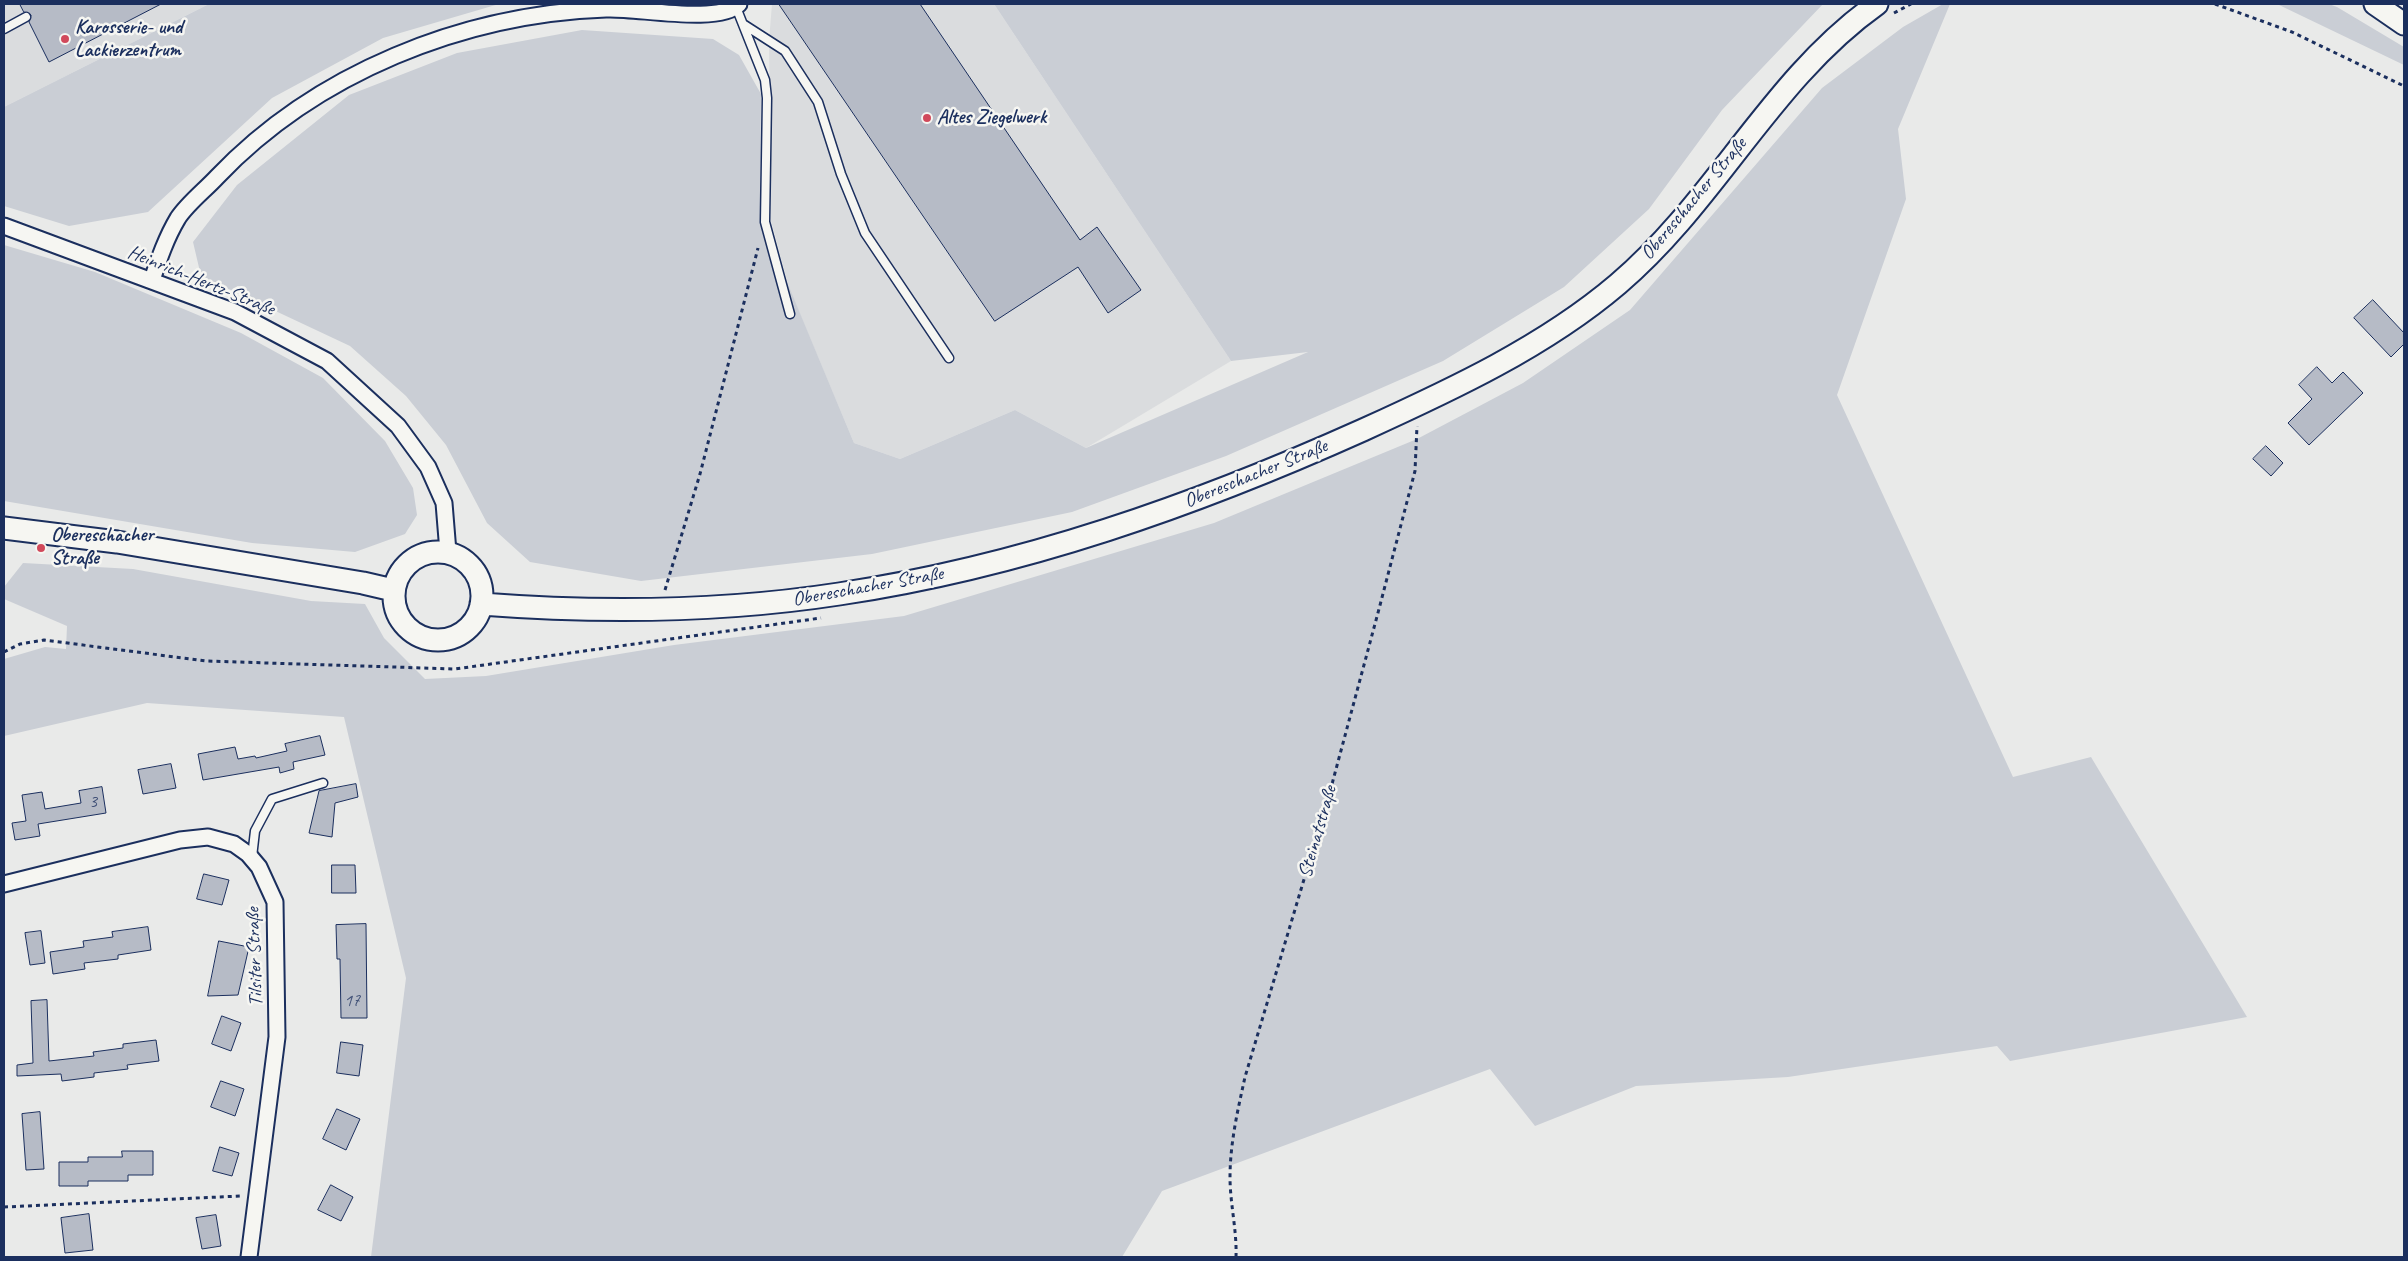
<!DOCTYPE html>
<meta charset="utf-8">
<style>
body{margin:0}
#map{position:relative;width:2408px;height:1261px;overflow:hidden;background:#e9eae9;font-family:Caveat,sans-serif}
canvas{display:block}
.frame{position:absolute;inset:0;border:5px solid #1b2f5e;pointer-events:none}
</style>
<div id="map">
<canvas width="2408" height="1261"></canvas>
<div class="frame"></div>
</div>
<script>
const c = document.querySelector('canvas').getContext('2d');
c.lineJoin = 'round';
function fillPath(path, color) {
  c.fillStyle = color;
  c.fill(path, 'evenodd');
}
function stroke(path, color, width, dash) {
  c.strokeStyle = color;
  c.lineWidth = width;
  c.lineCap = dash ? 'butt' : 'round';
  c.setLineDash(dash || []);
  c.stroke(path);
}
function label(font, color, halo, rows, align = 'center') {
  c.font = font + ' Caveat,sans-serif';
  c.lineWidth = 5;
  c.setLineDash([]);
  c.textBaseline = 'middle';
  c.strokeStyle = halo;
  c.fillStyle = color;
  for (const [text, x, y, turn = 0] of rows) {
    c.save();
    c.translate(x, y);
    c.rotate((+turn || 0) * Math.PI / 180);
    c.textAlign = isNaN(turn) ? turn : align;
    if (halo) c.strokeText(text, 0, 0);
    c.fillText(text, 0, 0);
    c.restore();
  }
}
fillPath(new Path2D(`
 M4,4h205l-205,103z
 M772,4h222l237,357 -145,87 -71,-38 -115,49 -46,-16 -65,-155 -18,-67 -2,-180z`), '#dadcde');
fillPath(new Path2D(`
 M209,4h290l-116,34 -111,60 -124,114 -79,14 -65,-20v-99z
 M994,4h829l-101,106 -73,99 -85,78 -121,74 -217,95 -154,56 -200,42 -231,27 -111,-19 -43,-39 -41,-78 -40,-49 -56,-50 -149,-70 -8,-34 44,-57 112,-90 108,-42 125,-23 131,9 26,16 22,39 -1,123 94,226 46,16 115,-49 71,38 222,-96 -77,9z
 M1943,4h7l-52,125 8,70 -69,196 176,382 78,-20 156,260 -237,44 -13,-15 -209,31 -152,9 -101,40 -45,-57 -328,122 -40,66h-751l35,-279 -62,-261 -197,-14 -143,33v-77l41,-12 21,2 1,-23 -63,-27v-12l19,-24 110,6 178,32 54,3 19,34 41,41 61,-3 188,-31 230,-29 310,-93 203,-84 106,-56 107,-73 192,-222 81,-61z
 M2277,4h52l8,3 67,40v18z
 M4,245l91,27 146,61 82,45 62,63 28,47 4,27 -12,19 -50,18 -103,-9 -248,-42z`), '#caced5');
const building = new Path2D(`
 M20,4h141l-112,58 -20,-40 2,-7 -7,-3z
 M779,4h141l160,236 17,-13 44,63 -33,23 -30,-46 -83,54z
 M2373,300l31,33v11l-13,13 -37,-39z
 M2317,367l15,16 11,-11 20,21 -54,52 -21,-22 24,-24 -13,-14z
 M2266,446l17,17 -12,13 -18,-17z
 M320,736l5,19 -32,7 1,7 -14,4 -1,-6 -76,13 -5,-26 37,-7 3,12 17,-3 1,2 31,-7 -2,-7z
 M171,764l5,24 -33,6 -5,-24z
 M356,784l2,13 -23,6 -3,34 -23,-4 10,-42z
 M102,787l4,26 -68,11 2,12 -25,4 -3,-17 14,-2 -4,-26 20,-3 3,17 36,-6 -2,-12z
 M332,865h23l1,28h-24z
 M204,874l25,6 -7,25 -25,-6z
 M366,924l1,94h-26l-1,-59h-3l-1,-34z
 M148,927l3,23 -33,5v4l-34,4 1,6 -32,5 -3,-22 34,-5 -1,-6 30,-4 -1,-5z
 M41,931l4,32 -15,2 -5,-32z
 M219,941l30,6 -11,48 -30,1z
 M47,1000l2,61 45,-5 -1,-4 30,-4v-4l33,-4 3,21 -32,4 1,4 -34,4v4l-32,4 -1,-7 -44,2v-11l16,-2 -2,-62z
 M222,1016l19,7 -10,28 -19,-7z
 M341,1042l22,3 -4,31 -22,-3z
 M221,1081l23,8 -9,27 -24,-9z
 M337,1109l23,10 -14,31 -23,-11z
 M40,1112l4,57 -18,1 -4,-56z
 M220,1147l19,6 -7,23 -19,-5z
 M122,1151h31v24h-25v6h-40v5h-29v-24h29v-5h34z
 M331,1185l22,12 -12,24 -23,-11z
 M89,1214l4,36 -28,3 -4,-35z
 M216,1215l5,31 -19,3 -6,-31z`);
fillPath(building, '#b6bbc6');
stroke(building, '#1b2f5e', 1);
const service = new Path2D(`
 M736,7l29,73 2,18 -2,124 25,92
 M743,24l42,27 33,51 23,72 24,59 84,125
 M4,29l22,-12
 M252,857l3,-26 17,-32 51,-16`);
const minor = new Path2D(`
 M4,226l231,86 92,49 71,65 30,41 16,36 4,49
 M152,280c7,-21 14,-42 26,-62 10,-15 27,-28 39,-41 99,-104 246,-163 389,-168 29,-2 113,16 133,-5
 M4,884l176,-44 28,-3 26,7 14,10 11,13 16,35 2,135 -28,220`);
const secondary = new Path2D(`
 M2375,4l29,20
 M4,528l113,14 246,41 30,7
 M394 596a44 44 0 1 1 88 0a44 44 0 1 1-88 0Z
 M481,604c118,9 241,8 358,-10 182,-27 357,-89 524,-164 88,-40 181,-83 255,-146 98,-83 153,-205 259,-280`);
stroke(service, '#1b2f5e', 11);
stroke(minor, '#1b2f5e', 19);
stroke(secondary, '#1b2f5e', 25);
stroke(new Path2D(`
 M2215,4l77,28 112,54
 M1894,13l17,-9
 M665,590l35,-116 58,-226
 M4,652l16,-8 24,-4 162,21 249,8 366,-51
 M4,1207l236,-11
 M1236,1257c1,-27 -6,-53 -6,-80 0,-34 8,-68 15,-100l83,-278 51,-190 36,-138 2,-45`), '#1b2f5e', 3, [4, 4]);
stroke(service, '#f6f6f2', 8);
stroke(minor, '#f6f6f2', 15);
stroke(secondary, '#f6f6f2', 21);
for (const [x, y, r, color] of [
 [65,39,5,"#d1495b"],
 [927,118,5,"#d1495b"],
 [41,548,5,"#d1495b"]
]) {
  const dot = new Path2D();
  dot.arc(x, y, r, 0, 2 * Math.PI);
  c.fillStyle = color;
  c.fill(dot);
  stroke(dot, '#f6f6f2', 2);
}
label('18px', '#425278', null, [
 ["3",93,802],
 ["17",352,1001]
]);
label('bold 20px', '#1b2f5e', '#f6f6f2', [
 ["Karosserie- und",75,28],
 ["Lackierzentrum",75,51],
 ["Altes Ziegelwerk",937,118],
 ["Obereschacher",51,536],
 ["Straße",51,559]
], 'left');
label('20px', '#1b2f5e', '#f6f6f2', [
 ["Obereschacher Straße",1694,199,-50],
 ["Heinrich-Hertz-Straße",201,281,22],
 ["Obereschacher Straße",1256,474,-22],
 ["Obereschacher Straße",868,587,-10],
 ["Steinatstraße",1318,832,-74],
 ["Tilsiter Straße",255,957,-92]
]);
</script>
